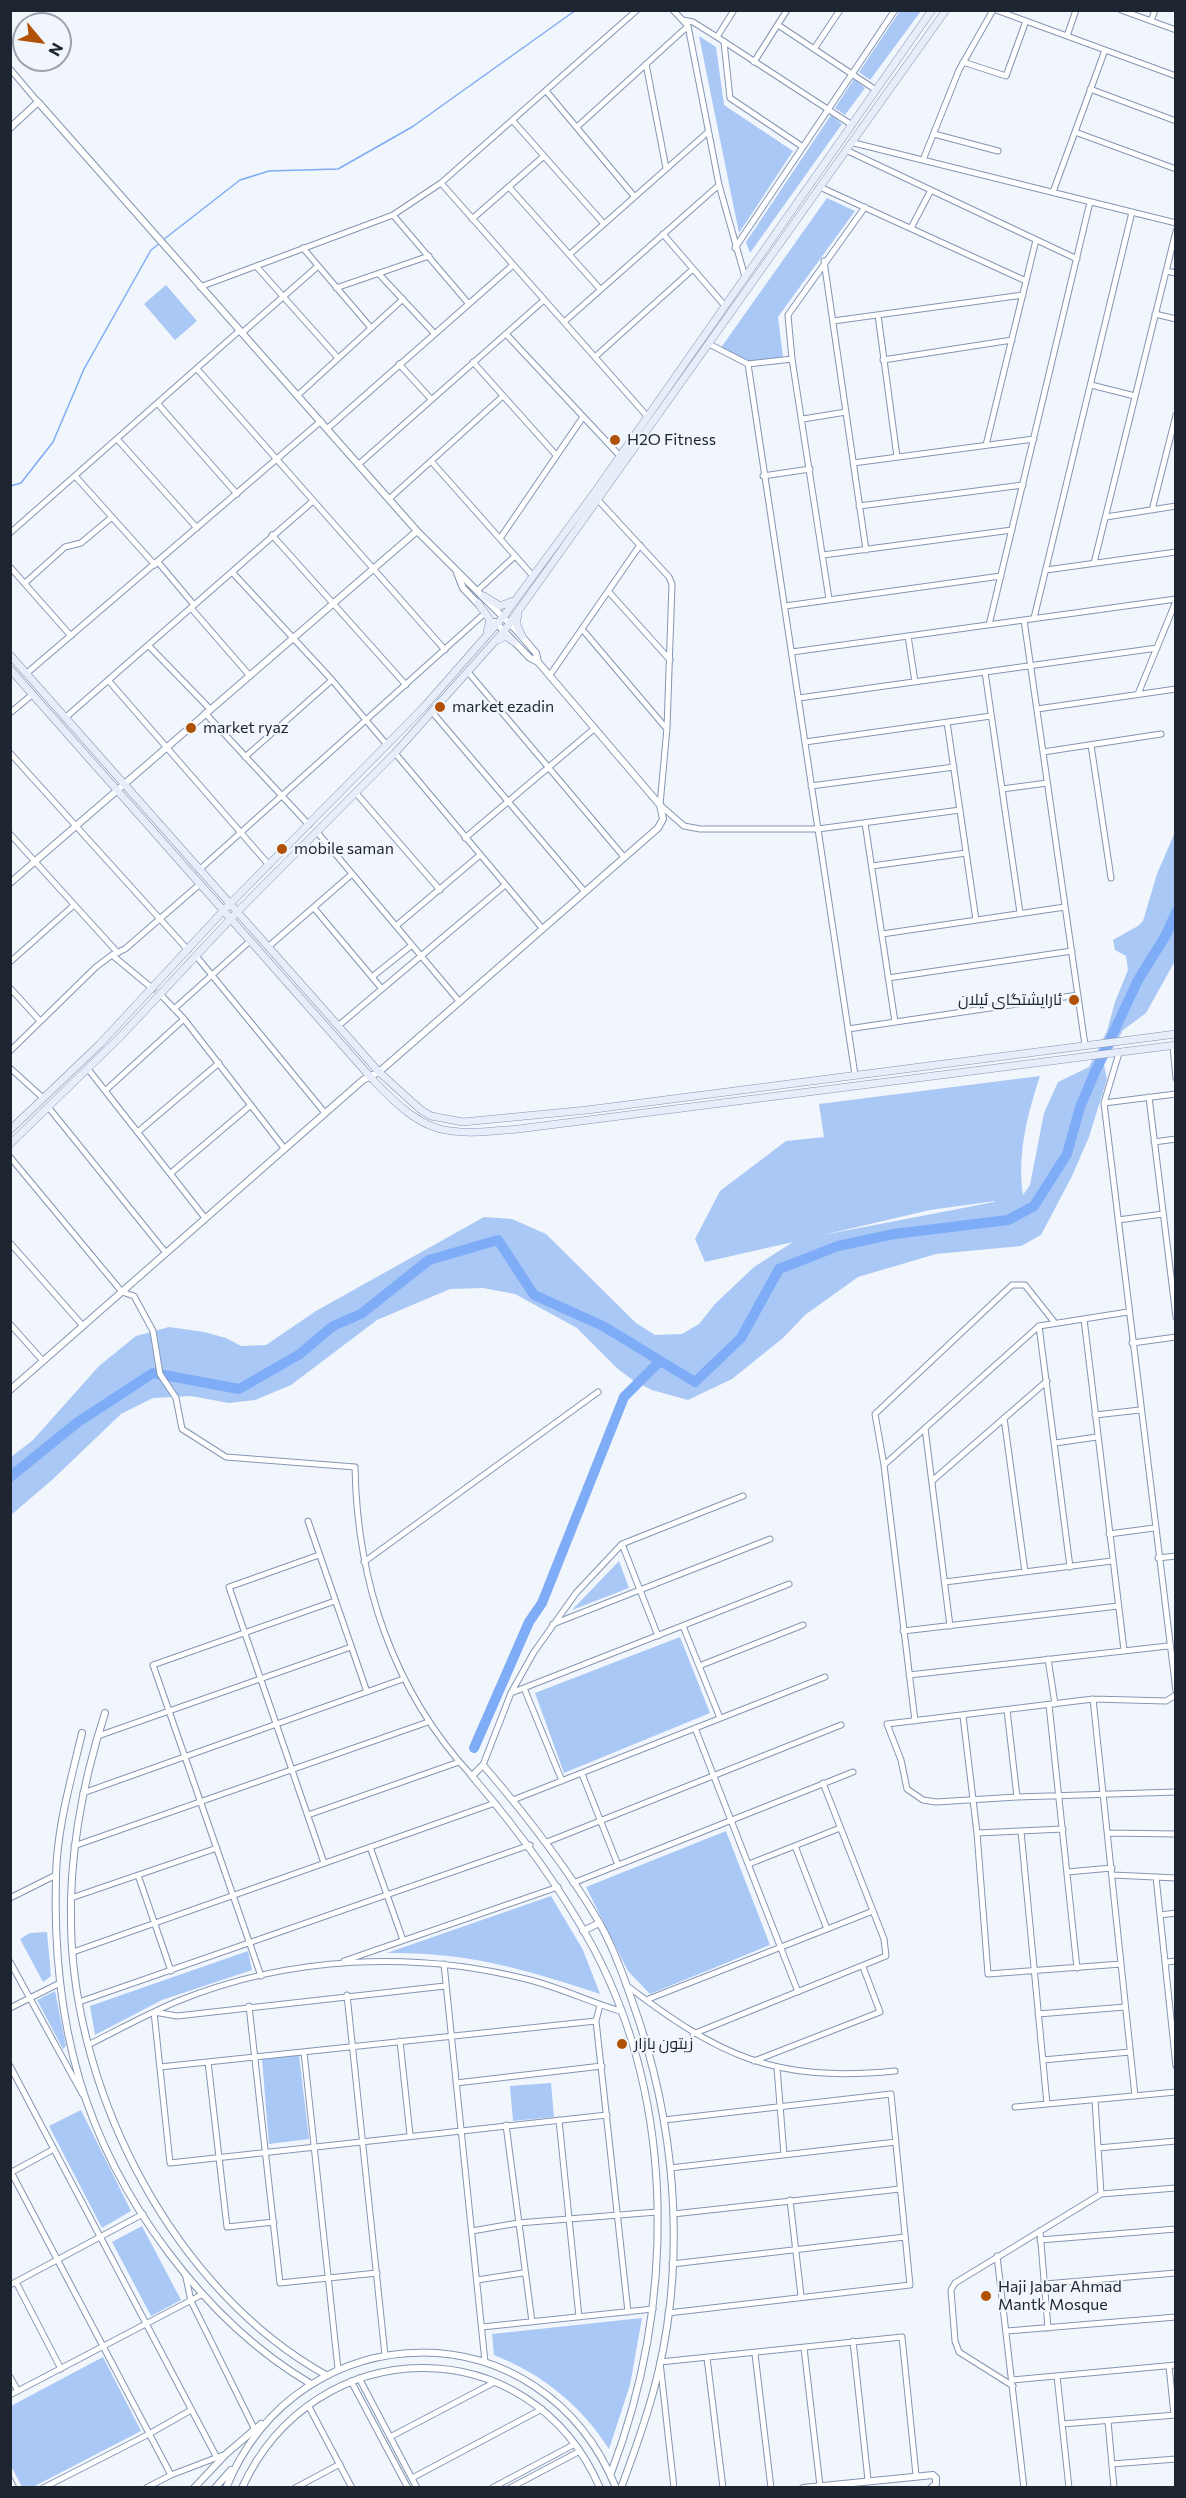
<!DOCTYPE html>
<meta charset="utf-8">
<style>
body{margin:0}
#map{position:relative;width:1186px;height:2498px;overflow:hidden;background:#f1f5fc;font-family:Commissioner,sans-serif}
canvas{display:block}
.frame{position:absolute;inset:0;border:12px solid #1d2530;pointer-events:none}
.north{position:absolute;left:12px;top:12px;width:60px;height:60px;box-sizing:border-box;background:#f1f5fc;border:2px solid #9ca2aa;border-radius:50%;rotate:119deg;font-size:16px;font-weight:700;line-height:24px;text-align:center;color:#1d2530}
.north::after{content:'';display:block;margin:auto;width:21px;height:27px;background:#b15106;clip-path:polygon(50% 0,100% 100%,50% 72%,0 100%)}
</style>
<div id="map">
<canvas width="1186" height="2498"></canvas>
<div class="frame"></div>
<div class="north">N</div>
</div>
<script>
const c = document.querySelector('canvas').getContext('2d');
c.lineJoin = 'round';
function fillPath(path, color) {
  c.fillStyle = color;
  c.fill(path, 'evenodd');
}
function stroke(path, color, width, dash) {
  c.strokeStyle = color;
  c.lineWidth = width;
  c.lineCap = dash ? 'butt' : 'round';
  c.setLineDash(dash || []);
  c.stroke(path);
}
function label(font, color, halo, rows, align = 'center') {
  c.font = font + ' Commissioner,Cairo,sans-serif';
  c.lineWidth = 4.5;
  c.setLineDash([]);
  c.textBaseline = 'middle';
  c.strokeStyle = halo;
  c.fillStyle = color;
  for (const [text, x, y, turn = 0] of rows) {
    c.save();
    c.translate(x, y);
    c.rotate((+turn || 0) * Math.PI / 180);
    c.textAlign = isNaN(turn) ? turn : align;
    if (halo) c.strokeText(text, 0, 0);
    c.fillText(text, 0, 0);
    c.restore();
  }
}
fillPath(new Path2D(`
 M900,11h21l-51,69 -11,-8z
 M699,36l17,11 8,58 69,46 -54,82z
 M854,79l11,9 -20,27 -10,-7z
 M831,115l11,9 -92,129 -4,-11z
 M827,198l28,13 -77,106 5,40 -31,5 -32,-13z
 M166,285l31,36 -22,19 -31,-36z
 M1175,832v129l-29,52 -23,17 -19,35 3,14 -18,58 -17,39 -31,59 -20,11 -85,8 -78,23 -53,38 -22,23 -51,41 -44,21 -36,-10 -18,-9 -16,-12 -41,-41 -62,-34 -32,-6 -33,1 -73,31 -86,65 -36,15 -26,3 -38,-7 -38,2 -32,16 -69,66 -41,35v-58l22,-17 66,-74 37,-30 33,-9 35,5 22,6 15,8 25,-1 50,-34 168,-94 28,2 34,15 90,89 19,12 27,-1 17,-10 16,-20 39,-37 39,-25 -88,20 -10,-23 25,-48 66,-50 38,-4 -5,-33 221,-28c-13,39 -23,79 -17,119l7,-10 14,-72 14,-31 31,-15 18,-36 8,-29 13,-32 -2,-14 -11,-6 -2,-10 25,-14 5,-5 14,-47zM995,1201l-1,1 -171,33 107,-25z
 M619,1561l10,27 -57,22z
 M680,1637l30,76 -146,60 -29,-80z
 M726,1831l44,114 -120,49 -22,-23 -42,-84z
 M551,1896l32,54 17,44c-75,-25 -133,-42 -213,-41z
 M47,1932l4,44 -8,6 -23,-43 10,-6z
 M248,1951l4,19 -90,30 -67,35 -5,-29z
 M55,1991l11,55 -3,3 -26,-49z
 M299,2055l10,84 -40,5 -7,-85z
 M551,2083l3,34 -41,4 -3,-35z
 M81,2110l50,101 -29,17 -53,-102z
 M142,2226l39,74 -30,16 -39,-74z
 M642,2318l-12,67 -21,64c-28,-44 -67,-75 -115,-94l-2,-21z
 M103,2357l38,74 -108,56h-11l-11,-21v-60z`), '#aac8f6');
stroke(new Path2D(`
 M163,240l77,-60 29,-9 69,-2 74,-42 164,-117
 M10,486l11,-3 32,-41 31,-73 67,-119 9,-7`), '#7eacf6', 1.5);
stroke(new Path2D(`
 M10,1477l68,-55 75,-49 86,16 61,-35 33,-28 28,-12 68,-54 69,-20 36,55 69,31 92,56 46,-44 38,-69 59,-23 56,-12 114,-14 26,-14 33,-52 13,-47 15,-35 43,-92 28,-45 10,-23
 M474,1748l55,-126 13,-19 82,-206 36,-36`), '#7eacf6', 10);
const minor = new Path2D(`
 M673,10l15,16 31,159 26,92
 M996,10l180,66
 M1121,10l55,20
 M683,20l10,2 24,15 135,88
 M1151,21l4,-11
 M778,25l98,65
 M1067,36l9,-26
 M717,37l17,-27
 M724,42l6,56 73,49
 M814,49l26,-39
 M754,62l33,-52
 M963,62l43,14 20,-55
 M646,64l20,104
 M10,69l28,33
 M1090,89l86,32
 M547,92l87,104
 M513,121l91,103
 M577,127l111,-101
 M1075,132l101,37
 M934,134l64,17
 M854,143l322,80
 M848,151l229,108
 M923,160l36,-90 34,-60
 M441,183l206,233
 M509,187l91,102
 M822,188l204,93
 M1053,192l52,-142
 M393,215l75,88
 M472,219l72,-63
 M911,228l20,-38
 M663,234l62,72
 M303,248l68,80
 M735,248l160,-238
 M570,254l138,-122
 M824,261l42,289
 M256,266l82,92
 M1166,271l10,2
 M379,274l55,59
 M200,287l193,-72 48,-32 196,-173
 M336,288l93,-32
 M1155,314l21,5
 M878,315l19,142
 M833,321l190,-26
 M564,322l155,-137
 M242,333l76,-67
 M506,334l114,122
 M709,344l39,20 44,-5
 M595,357l98,-88
 M883,360l129,-20
 M473,362l83,93
 M399,364l32,35
 M748,364l107,711
 M198,370l247,280
 M1091,385l44,11
 M298,395l105,-96
 M158,404l79,90
 M803,419l43,-7
 M328,428l185,-163
 M118,440l79,88
 M986,445l50,-205
 M431,461l102,115
 M853,463l181,-24
 M359,464l185,-164
 M763,476l47,-7
 M76,477l79,88
 M389,499l114,-103
 M599,501l70,76 3,7 -5,144 -7,77 24,21 16,3h118l142,-19
 M859,506l164,-21
 M1152,510l24,-95
 M1106,517l70,-11
 M10,533l229,-202
 M272,535l134,150
 M501,537l82,-120
 M823,555l189,-25
 M158,562l36,43
 M1094,563l82,-332
 M10,567l61,69
 M1046,570l130,-18
 M232,572l100,108 55,65
 M25,583l40,-36 16,-4 31,-26
 M478,590l37,-34
 M608,591l62,69
 M829,599l-37,-240 -4,-44 77,-108
 M785,606l216,-30
 M191,608l59,68
 M1034,618l98,-406
 M1024,620l61,425
 M989,625l101,-423
 M582,629l84,99
 M908,636l7,46
 M149,646l61,63
 M792,652l384,-53
 M468,672l156,185
 M985,672l35,241
 M27,673l294,-252
 M550,675l90,-130
 M108,680l161,185
 M1138,694l38,-93
 M799,698l358,-50
 M1037,709l139,-20
 M10,713l23,-19
 M205,713l104,112
 M433,713l152,179
 M65,718l248,-217
 M947,722l29,198
 M805,742l186,-26
 M1091,745l20,133
 M1043,752l118,-18
 M10,753l178,197
 M395,753l147,175
 M245,757l87,-77
 M811,786l143,-19
 M1002,789l45,-6
 M356,793l84,97
 M865,823l30,199
 M317,832l142,169
 M10,834l108,119
 M465,838l130,-110
 M872,866l94,-13
 M199,870l286,-257
 M314,908l68,81
 M396,926l84,-71
 M882,934l183,-27
 M268,947l84,-73
 M112,955l41,34
 M197,957l128,156
 M10,962l64,-57
 M372,977l40,-32
 M888,978l184,-27
 M10,988l30,33
 M161,995l23,24 100,129
 M174,1009l76,-68
 M338,1026l167,-141
 M848,1029l230,-34
 M1173,1046l3,32
 M10,1051l86,-84 16,-12 13,-6 75,-65
 M1119,1053l-15,50 72,588
 M10,1068l33,30
 M88,1069l117,149
 M106,1090l78,-71
 M1149,1097l27,220
 M1104,1103l72,-9
 M49,1108l117,145
 M139,1131l80,-68
 M1154,1142l22,-3
 M10,1157l112,135 12,4 19,35 7,43 16,24 6,31 44,28 129,10c2,115 38,224 117,309
 M171,1173l80,-68
 M1118,1220l45,-6
 M10,1243l73,83
 M1084,1319l40,331
 M10,1324l33,37
 M1039,1326l31,241
 M1132,1343l44,-6
 M1095,1415l45,-5
 M1004,1418l21,154
 M925,1428l25,198
 M1055,1443l42,-6
 M884,1465l155,-139 89,-14
 M932,1481l115,-100
 M308,1521l59,171
 M1109,1534l45,-6
 M622,1544l36,92
 M319,1555l-90,32 95,276
 M1158,1558l18,-2
 M364,1562l234,-170
 M945,1582l167,-21
 M553,1624l217,-85
 M683,1626l37,92
 M903,1631l215,-25
 M1048,1659l7,45
 M699,1666l104,-41
 M909,1675l259,-29
 M524,1688l38,93
 M511,1693l278,-109
 M1176,1695l-10,6 -73,-2 -206,25 14,36 6,29 16,11 13,2 81,-5 159,-5
 M1093,1699l42,397
 M1049,1705l28,263
 M1007,1710l10,87
 M963,1716l14,117 11,141 133,-10
 M915,1721l-31,-256 -9,-51 137,-129h13l30,38
 M695,1728l103,264
 M98,1736l253,-89
 M483,1765l28,-72 23,-41 42,-59 46,-49 121,-48
 M582,1774l36,91
 M83,1793l320,-114
 M513,1800l312,-123
 M308,1815l151,-53
 M1021,1831l26,273
 M977,1833l86,-4
 M1108,1833l68,1
 M547,1842l294,-117
 M74,1846l354,-124
 M795,1846l32,83
 M370,1847l33,93
 M749,1864l91,-36
 M1067,1872l45,-4
 M138,1875l33,96
 M1113,1875l63,3
 M1156,1877l20,189
 M573,1883l280,-111
 M10,1898l46,-23
 M71,1898l146,-50
 M1160,1915l16,-2
 M73,1952l422,-149
 M344,1961l214,-74
 M10,1962l73,133
 M1166,1962l10,-1
 M444,1964l41,398
 M261,1976l-108,-311 182,-64
 M626,1985c93,71 149,98 269,86
 M445,1986l-268,30 -23,-4 16,151 437,-48
 M347,1995l38,360
 M646,2000l227,-89
 M79,2002l451,-157
 M600,2005l-4,16 32,291
 M249,2006l31,277 97,-10
 M10,2008l50,-25
 M1038,2014l87,-7
 M693,2034l193,-78 -2,-17 -61,-156
 M400,2041l10,94
 M88,2045c30,-15 59,-31 90,-44 111,-45 237,-51 352,-21 31,8 60,22 90,31
 M304,2052l34,317
 M1043,2060l87,-8
 M754,2061l126,-49 -17,-45
 M208,2062l19,165 47,-5
 M10,2066l206,390
 M160,2067l436,-46
 M777,2068l7,87
 M456,2083l146,-17
 M1095,2100l6,94
 M1015,2107l161,-15
 M559,2120l20,197
 M664,2120l227,-26 19,191 -242,28
 M506,2125l26,197
 M1098,2148l78,-7
 M670,2168l226,-26
 M10,2170l161,305
 M10,2173l44,-24
 M790,2200l11,96
 M673,2214l227,-25
 M472,2231l46,-8 139,-11
 M1040,2231l8,97
 M1040,2240l136,-11
 M997,2256l27,232
 M672,2264l233,-27
 M185,2273l6,28 63,127
 M477,2280l46,-7
 M16,2282l45,87
 M1045,2284l131,-11
 M10,2285l133,-71
 M482,2327l171,-18
 M1007,2331l169,-14
 M853,2341l15,139
 M804,2348l16,138
 M755,2354l16,134
 M707,2358l16,130
 M1169,2366l5,49
 M1057,2376l12,112
 M10,2377l8,14
 M359,2378l58,110
 M1012,2380l164,-15
 M351,2381l57,107
 M1013,2386l-54,-34 -4,-11 -4,-51 4,-7 146,-89 75,-6
 M10,2395l193,-101
 M308,2405l44,83
 M1108,2421l6,67
 M1062,2424l114,-9
 M390,2437l105,-55
 M1112,2464l64,-5
 M412,2478l130,-69
 M10,2480l4,8
 M43,2488l106,-54 42,-24
 M146,2488l25,-13 55,-21
 M295,2488l45,-24
 M492,2488l83,-44
 M510,2488l70,-37
 M674,2488l-14,-126 242,-25 14,138`);
const tertiary = new Path2D(`
 M10,128l28,-26 379,429 101,101 18,21 2,9 122,143 3,14 -5,9 -279,244 -16,8 -353,310
 M457,573l6,15 17,18
 M495,622l35,36 8,4
 M10,883l407,-352
 M105,1713c-23,71 -36,140 -34,214 4,170 104,364 255,448
 M82,1733c-11,47 -25,94 -26,143 -2,68 4,137 23,202 35,119 125,243 232,306
 M583,1931l16,-8
 M611,2473c63,-165 67,-364 -17,-524 -34,-63 -76,-119 -122,-173l11,-11c43,50 83,101 116,157 18,32 30,70 42,105 37,117 45,246 12,366 -9,32 -20,63 -32,95
 M194,2488l32,-34 35,-30
 M215,2488l16,-18
 M226,2488c74,-180 317,-181 390,0
 M242,2488c72,-158 288,-162 358,0
 M803,2488l130,-13 3,3v6l-5,4`);
const secondary = new Path2D(`
 M484,596l16,10 13,-5
 M478,603l12,17 -3,12
 M518,615l-2,8 6,13
 M498,640l8,-4 8,6
 M10,655l369,417 42,38 10,6 32,6 124,-12 589,-76
 M10,669l364,412c53,55 69,55 144,48l658,-84
 M10,1130l90,-86 124,-134 200,-203 79,-90 94,-128 335,-479
 M10,1144l109,-106 119,-127 157,-158 109,-122 442,-621`);
stroke(minor, '#8496b3', 7);
stroke(tertiary, '#8496b3', 8);
stroke(secondary, '#8496b3', 8);
stroke(minor, '#fff', 5);
stroke(tertiary, '#fff', 6);
stroke(secondary, '#e7eefa', 7);
for (const [x, y, r, color] of [
 [615,440,6,"#b15106"],
 [440,707,6,"#b15106"],
 [191,728,6,"#b15106"],
 [282,849,6,"#b15106"],
 [1074,1000,6,"#b15106"],
 [622,2044,6,"#b15106"],
 [986,2296,6,"#b15106"]
]) {
  const dot = new Path2D();
  dot.arc(x, y, r, 0, 2 * Math.PI);
  c.fillStyle = color;
  c.fill(dot);
  stroke(dot, '#f1f5fc', 2);
}
label('16px', '#1d2530', '#f1f5fc', [
 ["H2O Fitness",627,440],
 ["market ezadin",452,707],
 ["market ryaz",203,728],
 ["mobile saman",294,849],
 ["ئارایشتگای ئیلان",1062,1000,"right"],
 ["زيتون بازار",634,2044],
 ["Haji Jabar Ahmad",998,2287],
 ["Mantk Mosque",998,2305]
], 'left');
</script>
